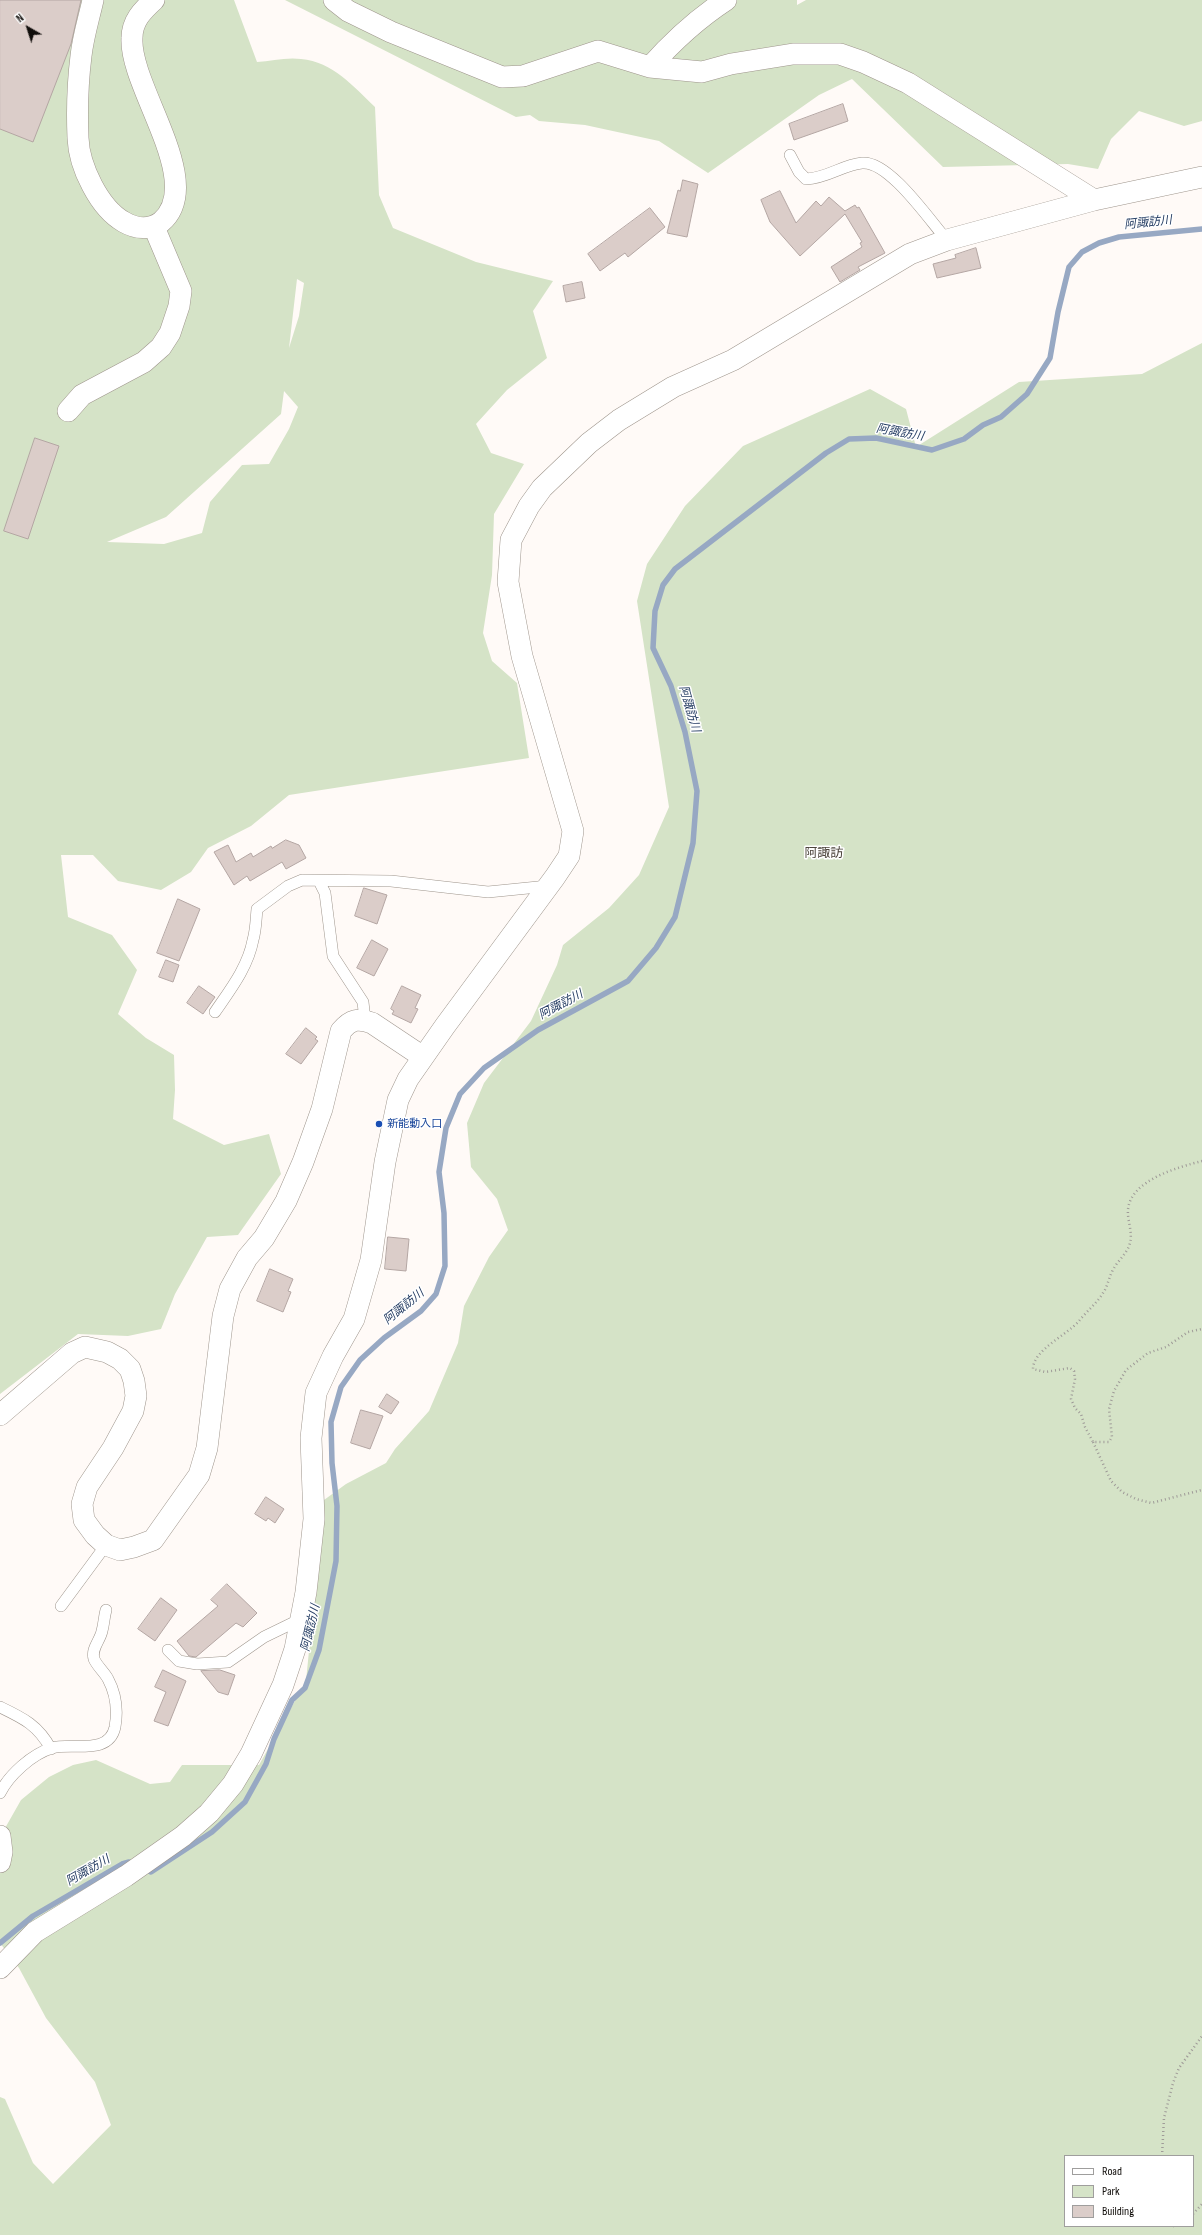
<!DOCTYPE html>
<meta charset="utf-8">
<style>
body{margin:0}
#map{position:relative;width:1202px;height:2235px;overflow:hidden;background:#fffaf7;font-family:"Sofia Sans Condensed",sans-serif}
canvas{display:block}
.legend{position:absolute;left:1064px;top:2155px;width:130px;height:72px;box-sizing:border-box;background:#fff;border:1px solid #9f9e9d;margin:0;padding:5px 7px;list-style:none;font-size:12px;color:#100d0a}
.legend li{display:flex;align-items:center;gap:8px;height:20px}
.legend b{width:20px;border:1px solid #9f9e9d}
.north{position:absolute;left:8px;top:8px;width:40px;height:40px;-webkit-text-stroke:3px #fff;paint-order:stroke;rotate:321deg;font-size:11px;font-weight:700;line-height:16px;text-align:center;color:#100d0a}
.north::after{content:'';display:block;margin:auto;width:14px;height:18px;background:#100d0a;clip-path:polygon(50% 0,100% 100%,50% 72%,0 100%)}
</style>
<div id="map">
<canvas width="1202" height="2235"></canvas>
<ul class="legend">
<li><b style="height:5px;background:#fff"></b>Road</li>
<li><b style="height:11px;background:#d5e3c7"></b>Park</li>
<li><b style="height:11px;background:#dbcdc9"></b>Building</li>
</ul>
<div class="north">N</div>
</div>
<script>
const c = document.querySelector('canvas').getContext('2d');
c.lineJoin = 'round';
function fillPath(path, color) {
  c.fillStyle = color;
  c.fill(path, 'evenodd');
}
function stroke(path, color, width, dash) {
  c.strokeStyle = color;
  c.lineWidth = width;
  c.lineCap = dash ? 'butt' : 'round';
  c.setLineDash(dash || []);
  c.stroke(path);
}
function label(font, color, halo, rows, align = 'center') {
  c.font = font + ' "Sofia Sans Condensed","Noto Sans JP",sans-serif';
  c.lineWidth = 3;
  c.setLineDash([]);
  c.textBaseline = 'middle';
  c.strokeStyle = halo;
  c.fillStyle = color;
  for (const [text, x, y, turn = 0] of rows) {
    c.save();
    c.translate(x, y);
    c.rotate((+turn || 0) * Math.PI / 180);
    c.textAlign = isNaN(turn) ? turn : align;
    if (halo) c.strokeText(text, 0, 0);
    c.fillText(text, 0, 0);
    c.restore();
  }
}
fillPath(new Path2D(`
 M0,0h234l23,62c14,-1 30,-5 44,-3 32,3 52,27 74,48l4,88 14,33 83,34 77,19 -20,30 14,47 -40,32 -31,34 15,29 33,11 -30,50 -2,61 -9,58 9,28 25,22 12,75 -240,37 -38,31 -43,22 -17,24 -30,18 -43,-9 -25,-26h-32l7,62 44,18 25,35 -19,44 28,24 28,17 1,35 -2,29 51,26 45,-11 12,40 -43,61 -31,2 -32,57 -14,35 -33,7 -50,-2 -78,60zM297,279l7,4 -5,33 -10,32zM284,391l14,16 -9,22 -20,35 -27,1 -32,37 -8,31 -38,11 -57,-2 59,-25 115,-103z
 M285,0h512v5l9,-5h396v121l-18,5 -45,-15 -28,28 -13,30 -30,-5 -125,3 -91,-88 -33,16 -111,78 -49,-32 -74,-16 -46,-4 -9,-6 -14,2z
 M1202,343v1892h-1202v-138l5,2 28,64 20,21 58,-59 -16,-43 -49,-64 -27,-50 -19,-25v-106l21,-37 28,-23 24,-12 23,-5 54,24 20,-2 12,-17h77l47,-84 18,-181 22,-16 40,-21 9,-14 34,-38 29,-68 6,-37 25,-49 19,-27 -11,-31 -26,-32 -4,-44 17,-40 47,-62 26,-56 6,-20 46,-37 30,-33 30,-68 -32,-206 10,-37 38,-58 58,-60 127,-57 36,20 10,38 103,-65 123,-8zM1065,2156h128v70h-128z`), '#d5e3c7');
stroke(new Path2D(`
 M145,1869l6,3 61,-40 33,-30 21,-38 8,-25 18,-39 13,-12 14,-38 17,-89 1,-55 -5,-43 -1,-41 10,-35 19,-27 24,-22 37,-27 15,-17 9,-28 -1,-53 -5,-41 7,-44 14,-34 24,-26 54,-38 90,-49 28,-33 19,-31 18,-74 4,-52 -12,-59 -14,-46 -18,-38 2,-37 8,-26 12,-16 151,-116 23,-14 27,-1 56,12 32,-11 19,-14 18,-8 26,-23 23,-36 8,-46 11,-45 13,-15 17,-9 20,-6 83,-8
 M0,1943l33,-27 89,-52 7,-2 4,2`), '#97a8c3', 5.5);
const building = new Path2D(`
 M0,0h81l-10,44 -38,98 -33,-13z
 M843,104l5,17 -54,19 -5,-16z
 M683,180l15,4 -11,53 -20,-4 11,-43 2,1z
 M780,191l16,32 20,-22 5,5 8,-9 16,14 10,-6 2,3 2,-1 26,46 -27,14 2,3 -20,12 -9,-15 31,-20 -2,-4 2,-1 -17,-28 -45,42 -30,-34 -9,-22z
 M650,208l15,19 -37,30 -3,-4 -25,18 -12,-17z
 M976,248l5,20 -44,10 -4,-14 23,-6 -1,-3z
 M582,282l3,16 -19,4 -3,-16z
 M35,438l24,8 -31,93 -24,-8z
 M286,840l13,5 7,13 -20,11 -4,-7 -32,19 -3,-5 -13,9 -20,-33 14,-7 8,17 15,-9 2,4 18,-11 1,2z
 M364,888l23,7 -10,29 -22,-8z
 M178,899l22,10 -21,52 -22,-8z
 M372,940l16,9 -14,27 -17,-8z
 M166,960l13,5 -6,17 -14,-5z
 M199,986l16,11 -12,17 -16,-11z
 M402,986l19,9 -6,13 3,1 -7,14 -19,-9 2,-3 -3,-2z
 M306,1028l11,9 -2,2 3,2 -17,23 -15,-10z
 M388,1237l21,2 -3,32 -21,-2z
 M270,1269l23,10 -5,12 3,1 -8,20 -26,-11z
 M387,1394l12,8 -8,12 -12,-7z
 M361,1410l22,6 -13,33 -19,-6z
 M266,1497l18,12 -9,14 -7,-5 -2,3 -11,-7z
 M227,1584l30,29 -14,14 -7,-4 -40,34 -7,-1 -12,-15 41,-35 -7,-6z
 M161,1598l16,12 -22,31 -17,-12z
 M163,1670l23,11 -18,45 -14,-5 12,-29 -11,-5z
 M220,1670l15,5 -7,20 -10,-3 -17,-21z`);
fillPath(building, '#dbcdc9');
stroke(building, '#b4a6a3', 1);
const lane = new Path2D(`
 M790,155l9,17 7,7c22,-1 36,-14 56,-16 27,-3 68,58 85,77
 M319,881l6,12 8,63 30,46 2,18
 M215,1012c15,-22 33,-45 38,-72 3,-10 3,-21 4,-31l31,-23 14,-6 89,1 97,11 60,-6
 M61,1606l45,-61
 M168,1650l11,11 18,3 31,-2 36,-25 37,-18
 M0,1707c23,11 38,18 51,42
 M0,1793c9,-18 32,-39 52,-45 20,-6 57,8 63,-21 3,-17 1,-33 -7,-48 -3,-6 -11,-13 -14,-20 -3,-11 6,-18 8,-28 2,-7 2,-14 4,-21`);
const street = new Path2D(`
 M93,0c-4,18 -10,37 -12,56 -3,24 -4,58 -3,82 1,28 21,70 46,84 12,7 26,8 37,0 46,-39 -32,-135 -29,-184 0,-17 10,-27 22,-38
 M334,0l14,11 43,21 111,45 21,-1 75,-25 52,16 52,5 29,-8 62,-10h47l23,8 45,21 186,117
 M650,67c23,-26 47,-48 76,-67
 M68,411l14,-16 62,-33 17,-15 9,-14 9,-27 2,-15 -27,-64
 M0,1415l72,-62 13,-6 22,5 13,7 10,10 4,12 2,15 -3,15 -20,37 -26,39 -5,17 2,16 11,15 11,10 14,5 14,-3 19,-7 46,-65 8,-27 16,-132 7,-27 17,-31 17,-20 22,-37 17,-39 19,-53 19,-78c10,-12 17,-13 31,-8l51,34
 M0,1836l2,16 -2,10
 M0,1968l35,-36 91,-56 57,-40 26,-23 24,-29 18,-30 32,-69 12,-36 11,-57 8,-73 -3,-81 5,-45 17,-37 21,-37 17,-59 14,-98 13,-62 10,-21 37,-53 110,-149 14,-21 4,-25 -51,-175 -14,-74 3,-42 18,-34 13,-18 47,-45 30,-23 54,-33 60,-27 177,-106 37,-14 147,-40 108,-23`);
stroke(lane, '#9e958c', 12);
stroke(street, '#9e958c', 22);
stroke(new Path2D(`
 M1202,1161c-23,6 -72,19 -74,49 -1,11 6,24 1,36 -3,8 -11,15 -15,22 -5,8 -6,18 -11,25 -6,10 -16,18 -24,28 -12,14 -46,29 -46,48l12,3 25,-4 4,3 1,8 -4,20 4,9 6,6 4,13 8,15h16l3,-5 -3,-28 5,-18 12,-21 22,-17 18,-6 22,-15 14,-3
 M1093,1442l18,39 11,11 14,7 15,4 51,-13
 M1162,2156l2,-38 9,-35 6,-15 23,-32
 M1193,2214l9,-10
 M1173,2226h4`), '#9f9b98', 2.5, [1, 3]);
stroke(lane, '#fff', 11);
stroke(street, '#fff', 21);
for (const [x, y, r, color] of [
 [379,1124,4,"#1a4fb4"]
]) {
  const dot = new Path2D();
  dot.arc(x, y, r, 0, 2 * Math.PI);
  c.fillStyle = color;
  c.fill(dot);
  stroke(dot, '#fff', 1.5);
}
label('11px', '#164399', '#fff', [
 ["新能動入口",387,1124]
], 'left');
label('italic 12px', '#253d63', '#fff', [
 ["阿諏訪川",1148,223,-6],
 ["阿諏訪川",900,433,10],
 ["阿諏訪川",689,709,74],
 ["阿諏訪川",561,1005,-28],
 ["阿諏訪川",404,1307,-39],
 ["阿諏訪川",311,1628,-77],
 ["阿諏訪川",88,1871,-30]
]);
label('13px', '#4b433b', '#fff', [
 ["阿諏訪",824,854]
]);
</script>
